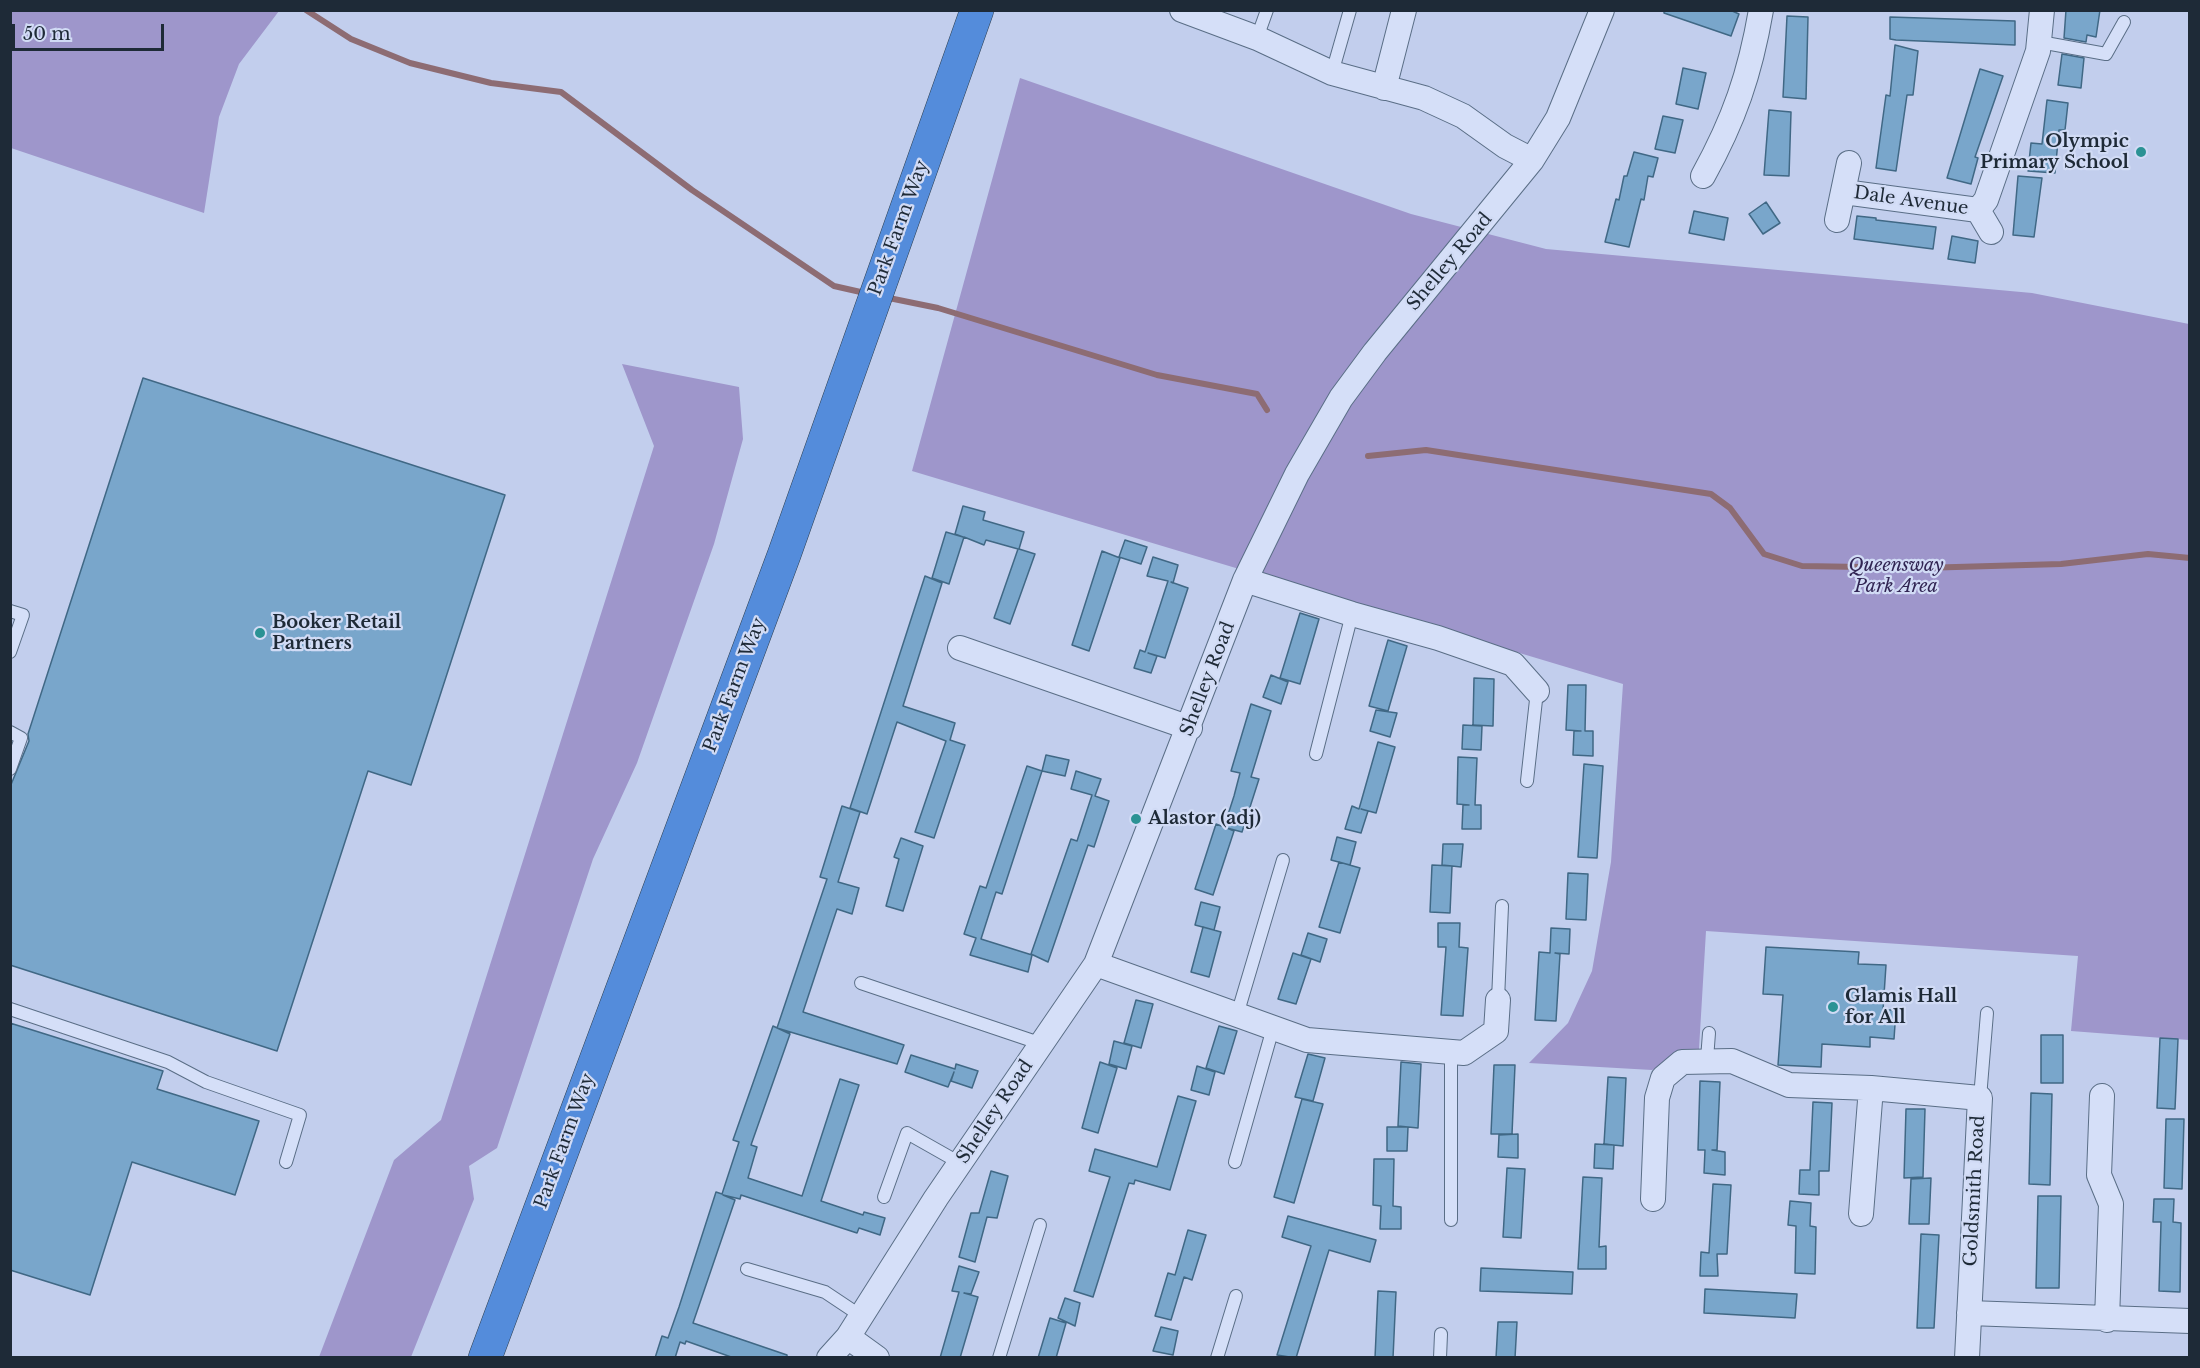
<!DOCTYPE html>
<style>
body{margin:0}
#map{position:relative;width:2200px;height:1368px;overflow:hidden;background:#c2ceed;font-family:"Libre Baskerville",serif}
canvas{display:block}
.frame{position:absolute;inset:0;border:12px solid #1e2a37;pointer-events:none}
.scale{position:absolute;left:12px;top:24px;width:152px;height:27px;box-sizing:border-box;border:3px solid #1e2a37;border-top:0;padding-left:8px;font-size:18px;line-height:21px;white-space:nowrap;color:#1e2a37;-webkit-text-stroke:4px #d1dbf5;paint-order:stroke}
</style>
<div id="map">
<canvas width="2200" height="1368"></canvas>
<div class="frame"></div>
<div class="scale">50 m</div>
</div>
<script>
const c = document.querySelector('canvas').getContext('2d');
c.lineJoin = 'round';
function fillPath(path, color) {
  c.fillStyle = color;
  c.fill(path, 'evenodd');
}
function stroke(path, color, width, dash) {
  c.strokeStyle = color;
  c.lineWidth = width;
  c.lineCap = dash ? 'butt' : 'round';
  c.setLineDash(dash || []);
  c.stroke(path);
}
function label(font, color, halo, rows, align = 'center') {
  c.font = font + ' "Libre Baskerville",serif';
  c.lineWidth = 4.5;
  c.setLineDash([]);
  c.textBaseline = 'middle';
  c.strokeStyle = halo;
  c.fillStyle = color;
  for (const [text, x, y, turn = 0] of rows) {
    c.save();
    c.translate(x, y);
    c.rotate((+turn || 0) * Math.PI / 180);
    c.textAlign = isNaN(turn) ? turn : align;
    if (halo) c.strokeText(text, 0, 0);
    c.fillText(text, 0, 0);
    c.restore();
  }
}
fillPath(new Path2D(`
 M11,10l268,1 -40,53 -20,53 -15,96 -193,-65z
 M1020,78l391,136 135,35 486,44 157,31v716l-118,-9 7,-75 -372,-25 -7,118 -47,21 -123,-7 39,-40 24,-52 19,-109 12,-178 -711,-213z
 M622,364l117,23 4,52 -29,105 -77,219 -44,96 -96,289 -28,18 5,33 -63,158h-92l75,-197 47,-40 213,-674z`), '#9e96cb');
stroke(new Path2D(`
 M306,10l45,29 59,24 81,20 70,9 131,98 142,96 31,7
 M884,297l54,11 219,67 100,19 10,16
 M1368,456l58,-6 285,44 19,14 34,46 38,12 119,2 140,-4 87,-10 42,4`), '#8d6c73', 6);
const building = new Path2D(`
 M1664,10h66l9,4 -8,22 -67,-23z
 M2066,10h34l-4,27 -9,-2 -1,7 -22,-4z
 M1787,16l21,1 -2,82 -23,-2z
 M1890,17l125,4v24l-119,-5 -6,-1z
 M1895,45l23,6 -5,44h-6l-11,76 -20,-3 10,-73 4,1z
 M2062,54l22,4 -3,30 -23,-3z
 M1683,68l23,5 -8,36 -22,-5z
 M1980,69l23,7 -28,81 3,1 -7,26 -24,-6z
 M2047,100l21,3 -3,27h-6l-4,43 -27,-2 3,-28 11,1z
 M1769,110l22,2 -2,64 -25,-1z
 M1663,116l20,4 -8,33 -20,-4z
 M1634,152l24,6 -5,19 -5,-1 -4,24 -3,-1 -12,48 -24,-5 11,-43 3,1 5,-24h3z
 M2018,176l24,2 -8,59 -21,-2z
 M1766,202l14,21 -17,11 -14,-20z
 M1694,211l34,7 -4,22 -35,-7z
 M1857,216l19,2v2l60,7 -3,22 -79,-10z
 M1952,236l26,5 -3,22 -27,-4z
 M143,378l362,117 -94,290 -43,-14 -91,280 -267,-86v-178l19,-46 -1,-7z
 M963,506l22,6 -2,8 41,12 -5,17 16,5 -25,70 -16,-6 24,-69 -32,-9 -2,5 -20,-8 -15,47 -17,-6 14,-46 17,5 -8,-3z
 M1125,540l22,7 -6,17 -22,-7z
 M1102,551l18,7 -31,93 -17,-6z
 M1153,557l25,8 -5,18 -2,-1 17,6 -23,70 -17,-5 9,3 -6,17 -17,-5 6,-18 5,2 23,-71 -21,-5z
 M925,576l17,7 -39,123 52,17 -5,17 15,5 -31,93 -19,-6 31,-91 -49,-19 -30,92 -17,-6z
 M1300,613l19,6 -19,65 -20,-6z
 M1388,640l19,6 -19,65 -19,-5z
 M1271,675l17,7 -7,22 -18,-7z
 M1474,678l20,1 -1,47 -20,-1z
 M1568,685h18l-1,46h8v25l-20,-1 1,-24h7l-15,-1z
 M1251,704l20,7 -20,66 8,2 -17,53 -15,-4 7,3 -21,64 -18,-6 21,-65 8,3 10,-31 6,-23 -9,-2z
 M1376,710l21,3 -7,24 -20,-6z
 M1463,725l19,1 -1,24 -19,-1z
 M1378,742l17,5 -19,66 -15,-4 7,2 -7,22 -16,-4 7,-23 7,3z
 M1046,755l23,5 -4,16 -23,-5z
 M1458,757l19,1 -2,47h6v24h-19l1,-24h6l-12,-1z
 M1584,764l19,2 -6,92 -19,-1z
 M1027,766l15,5 -40,123 -6,-2 -15,47 51,16 -4,17 -58,-17 6,-17 -12,-4 16,-48 6,2z
 M1076,771l25,8 -6,17 14,5 -15,46 -6,-2 -40,117 -17,-8 40,-115 6,2 15,-46 -21,-6z
 M842,806l18,6 -22,70 21,6 -7,26 -15,-5 -34,103 101,33 -7,19 -120,-36 50,-149 -7,-2z
 M1337,837l19,5 -6,23 -19,-5z
 M901,838l22,8 -20,65 -17,-5 13,-47 -5,-2z
 M1443,844h20l-2,23 -9,-1 -2,47 -20,-1 2,-47 20,1 -10,-1z
 M1339,862l21,6 -20,65 -21,-6z
 M1568,873l20,1 -2,46 -20,-1z
 M1201,902l19,5 -6,23 -19,-5z
 M1438,923h22l-1,24 9,1 -5,68 -22,-1 5,-68h-8z
 M1203,927l18,5 -12,45 -18,-5z
 M1551,928l19,1 -1,25 -14,-1 5,1 -4,67 -21,-1 4,-68 11,1z
 M1308,933l19,6 -7,23 -19,-7z
 M1766,947l93,5 -1,12 28,1 -3,45h13l-2,29 -24,-2v10l-48,-3 -1,23 -43,-2 5,-70 -20,-1z
 M1293,953l18,6 -15,45 -18,-5z
 M1136,1000l17,4 -12,44 -17,-5z
 M10,1023l153,48 -6,18 102,32 -24,74 -103,-33 -42,133 -80,-25z
 M773,1026l17,8 -39,111 6,2 -9,31 54,18 38,-117 19,6 -38,116 42,14 1,-3 21,6 -5,17 -21,-7 -2,5 -116,-38 -1,4 -17,-4 12,5 -42,123 94,32v3h-53l-48,-17 -1,3 -5,-2 -5,16h-20l7,-22 6,2 11,-31 37,-115 6,2 17,-52 -6,-2z
 M1219,1026l18,5 -13,43 -18,-6z
 M2041,1035h22v48h-22z
 M2160,1038l18,1 -3,70 -18,-1z
 M1114,1041l18,5 -6,23 -17,-5z
 M1308,1054l17,4 -12,43 -18,-4z
 M911,1055l44,14 1,-5 22,7 -6,17 -21,-7 3,-9 -6,15 -43,-15z
 M1100,1062l17,6 -19,65 -16,-5z
 M1401,1062l20,2 -3,64 -20,-2z
 M1494,1065h21l-3,69h-21z
 M1197,1066l18,6 -6,23 -18,-5z
 M1608,1077l18,1 -3,68 -19,-2z
 M1700,1081l20,1 -3,68h-5l13,2v23l-21,-2 1,-23h-7z
 M2031,1093l21,1 -2,91 -21,-1z
 M1178,1096l18,5 -26,89 -35,-10 -1,4 -5,-1 -36,114 -19,-6 36,-114 -21,-6 6,-22 62,18z
 M1302,1099l21,5 -29,99 -20,-6z
 M1813,1102l19,1 -3,68h-10v24l-20,-1 1,-24h10z
 M1906,1109h19l-2,68 -19,1z
 M2166,1119h18l-2,70 -18,-1z
 M1387,1127h21l-1,24h-20z
 M1518,1134v24l-20,-1 1,-22z
 M1595,1144l19,1 -1,24 -19,-1z
 M1374,1159h20l-1,47 8,1v22h-21l1,-23 -8,-1z
 M1507,1168l18,1 -4,69 -18,-1z
 M991,1171l17,5 -11,42 -10,-1 -12,45 -16,-5 12,-44h8z
 M1583,1177l19,1 -3,69 7,-1v23h-28z
 M1931,1178l-2,46h-20l2,-45z
 M1713,1184l18,1 -4,69h-10l1,22h-18l1,-24 8,1z
 M2038,1196h23l-2,92h-23z
 M2154,1199h20l-1,23 8,1 -1,69 -21,-1 2,-69h-8z
 M1790,1201l21,2 -1,23 6,1 -1,47 -20,-1 1,-47 -8,-1z
 M1288,1216l88,24 -6,22 -41,-12 -33,108 -19,-3 34,-109 -29,-9z
 M1188,1230l18,5 -14,45 -8,-3 -13,43 -16,-4 13,-43 7,2z
 M1921,1234l18,1 -5,93h-17z
 M959,1266l20,6 -8,22 -7,-1 14,4 -18,61h-20l19,-66 -7,-1z
 M1481,1268l92,4 -1,22 -92,-3z
 M1705,1289l92,5 -2,24 -91,-5z
 M1378,1291l18,1 -3,66h-18z
 M1065,1298l15,5 -5,23 -17,-8z
 M1050,1318l16,5 -10,35h-18z
 M1498,1322h19l-2,36h-19z
 M1161,1327l17,4 -5,24 -20,-4z`);
fillPath(building, '#79a6cb');
stroke(building, '#406885', 1.5);
const lane = new Path2D(`
 M1257,38l10,-28
 M2040,42l66,12 18,-32
 M1332,73l18,-63
 M10,611l13,4 -13,37
 M10,732l11,6 -11,31
 M1316,754l36,-140
 M1527,781l10,-90
 M861,983l181,61
 M1498,1000l4,-94
 M10,1009l158,53 38,20 94,33 -14,47
 M1237,1015l46,-155
 M1707,1059l2,-26
 M1980,1098l7,-85
 M1235,1162l38,-134
 M884,1197l23,-64 53,30
 M1451,1220v-168
 M747,1269l78,23 36,24
 M999,1358l41,-133
 M1217,1358l19,-62
 M1440,1358l1,-24`);
const street = new Path2D(`
 M1182,10l75,28 75,35 92,25 39,18 42,30 27,14
 M1384,88l20,-78
 M1703,176c31,-56 47,-102 58,-166
 M1844,192l134,18 8,-10 52,-149 4,-41
 M1978,210l13,22
 M1837,220l12,-57
 M1245,580l107,34 86,24 75,26 24,27
 M960,648l230,80
 M1096,964l211,76 157,13 32,-22 2,-31
 M2102,1096l-3,79 12,29 -4,116
 M1653,1199l4,-101 6,-20 19,-16 50,-1 57,24 82,3 109,10 -13,260
 M1861,1214l10,-126
 M1969,1313l221,8
 M848,1337l29,21
 M829,1358l19,-21 88,-139 160,-234 149,-384 52,-106 44,-76 34,-46 157,-192 26,-42 44,-108`);
const highway = new Path2D(`
 M485,1358l299,-803 193,-545`);
stroke(lane, '#5a6e86', 14);
stroke(street, '#5a6e86', 26);
stroke(highway, '#2e4154', 34);
stroke(lane, '#d5dff8', 12);
stroke(street, '#d5dff8', 24);
stroke(highway, '#548cdb', 33);
for (const [x, y, r, color] of [
 [2141,152,6,"#2b9294"],
 [260,633,6,"#2b9294"],
 [1136,819,6,"#2b9294"],
 [1833,1007,6,"#2b9294"]
]) {
  const dot = new Path2D();
  dot.arc(x, y, r, 0, 2 * Math.PI);
  c.fillStyle = color;
  c.fill(dot);
  stroke(dot, '#d1dbf5', 2);
}
label('bold 18px', '#1e2a37', '#d1dbf5', [
 ["Olympic",2129,142,"right"],
 ["Primary School",2129,163,"right"],
 ["Booker Retail",272,623],
 ["Partners",272,644],
 ["Alastor (adj)",1148,819],
 ["Glamis Hall",1845,997],
 ["for All",1845,1018]
], 'left');
label('18px', '#1e2a37', '#d1dbf5', [
 ["Dale Avenue",1911,201,8],
 ["Park Farm Way",899,228,-70],
 ["Shelley Road",1450,262,-50],
 ["Shelley Road",1208,679,-69],
 ["Park Farm Way",735,685,-69],
 ["Shelley Road",995,1112,-56],
 ["Park Farm Way",565,1141,-70],
 ["Goldsmith Road",1975,1191,-87]
]);
label('italic 18px', '#312553', '#d1dbf5', [
 ["Queensway",1896,566],
 ["Park Area",1896,587]
]);
</script>
